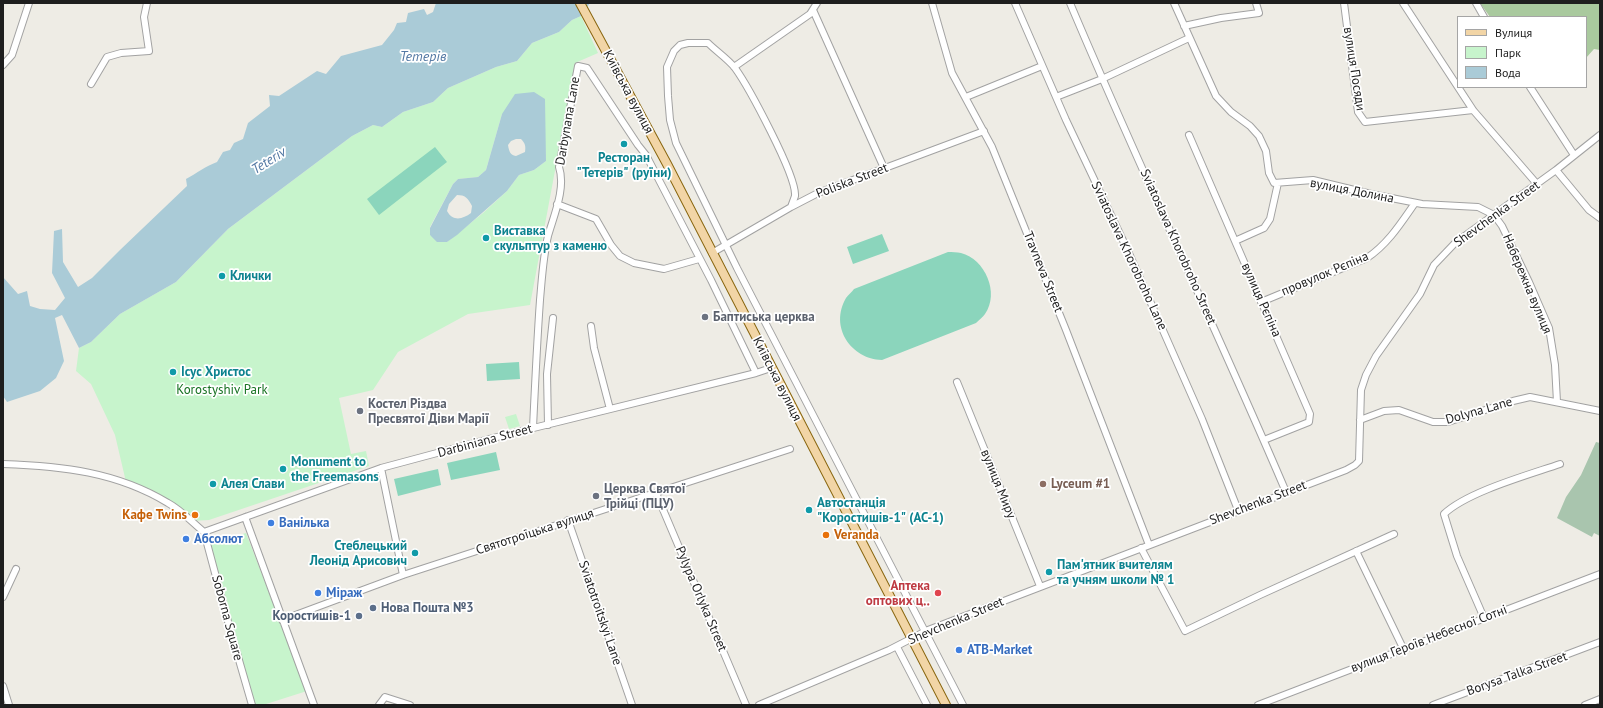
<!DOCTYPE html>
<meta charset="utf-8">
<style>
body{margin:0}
#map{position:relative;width:1603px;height:708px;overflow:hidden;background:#eeece5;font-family:"PT Sans",sans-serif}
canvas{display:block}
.frame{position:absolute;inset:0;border:4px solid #1e1e1e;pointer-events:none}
.legend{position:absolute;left:1457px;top:16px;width:130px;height:72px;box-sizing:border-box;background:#fff;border:1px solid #a5a5a5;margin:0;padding:5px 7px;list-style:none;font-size:12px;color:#1e1e1e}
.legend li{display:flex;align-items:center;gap:8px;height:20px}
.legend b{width:20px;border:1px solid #a5a5a5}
</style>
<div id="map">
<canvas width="1603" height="708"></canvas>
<div class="frame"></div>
<ul class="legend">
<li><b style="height:5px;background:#f2d5a6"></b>Вулиця</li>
<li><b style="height:11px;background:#c7f4cc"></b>Парк</li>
<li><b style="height:11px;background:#aacbd7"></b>Вода</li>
</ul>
</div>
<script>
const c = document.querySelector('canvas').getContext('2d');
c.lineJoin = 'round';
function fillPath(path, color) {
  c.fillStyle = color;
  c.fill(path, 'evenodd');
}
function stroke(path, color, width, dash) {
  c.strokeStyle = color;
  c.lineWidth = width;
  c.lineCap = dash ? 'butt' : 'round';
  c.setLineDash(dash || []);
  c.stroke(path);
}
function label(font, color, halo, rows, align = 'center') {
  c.font = font + ' "PT Sans",sans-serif';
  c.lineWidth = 3.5;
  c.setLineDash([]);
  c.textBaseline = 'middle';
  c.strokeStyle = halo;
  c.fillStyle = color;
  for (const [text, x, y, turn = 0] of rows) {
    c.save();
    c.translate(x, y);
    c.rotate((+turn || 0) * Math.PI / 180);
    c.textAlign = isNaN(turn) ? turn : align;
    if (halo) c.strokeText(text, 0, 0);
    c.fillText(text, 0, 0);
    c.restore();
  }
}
fillPath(new Path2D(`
 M1480,3h120v47l-6,-1 -8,9v-41h-96z`), '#a9c99e');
fillPath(new Path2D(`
 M1596,442l4,1v93l-6,-3 -2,4 -35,-19 9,-21 15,-22z`), '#a9c5ae');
fillPath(new Path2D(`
 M581,16l17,37 -23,10 -45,242 -62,9 -70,38 -25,38 -34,8 12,56 15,-3 3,15 -160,54 -18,1 -22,-18 -43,-21 -11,-47 -24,-51 -15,-13 3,-23 12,-6 29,-28 56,-32 52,-53 124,-93 21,-11 9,2 21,-15 30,-10 15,-14 48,-21 21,-6 15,-18 27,-11 13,-12zM502,114l42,21 2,26 -12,9 -15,5 -12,16 -24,22 -36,29 -17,-7v-8l23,-43 5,-5 20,-2 8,-7z
 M516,414l4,12 -11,3 -4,-12z
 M246,533l61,158 -44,14h-9l-45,-161z`), '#c7f4cc');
fillPath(new Path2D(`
 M435,147l12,15 -68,53 -12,-16z
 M882,234l7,17 -36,13 -6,-17z
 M948,252c4,0 9,0 13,1 24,6 39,40 24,61 -2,3 -6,6 -9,9l-94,37c-31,-1 -53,-33 -36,-62 2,-3 6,-6 8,-9z
 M519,362l1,17 -33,2 -1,-17z
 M496,452l4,18 -49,10 -4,-17z
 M438,469l3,16 -43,11 -4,-17z`), '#8bd5bc');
fillPath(new Path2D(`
 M436,3h154l-9,13 -9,4 -13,12 -27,11 -15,18 -21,6 -48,21 -15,14 -30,10 -21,15 -9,-2 -21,11 -124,93 -52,53 -56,32 -29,28 -12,6 -17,-33 -7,3 9,43 -8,17 -16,13 -33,11 -4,-6v-119l15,17 9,-3 3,15 10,3 15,1 10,-12 -13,-25 2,-42 8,-2 1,33 15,25 14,-9 28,-28 67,-64 -1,-7c11,-6 20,-13 31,-17l6,-10 7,-2 4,-7 9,-4 5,-16 22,-17 -1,-11 10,1 38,-25 9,3 15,-18 41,-11 12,-15 3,-7 9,-1 2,-9 16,-4 3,6 6,-3z
 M534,92l11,7 1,62 -12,9 -15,5 -12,16 -50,44 -10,7h-10l-7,-7v-7l23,-44 5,-5 20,-2 8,-7 16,-56 13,-20zM516,139h5c4,4 5,7 4,13l-9,4c-6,-1 -7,-5 -8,-11l3,-4zM457,195c8,0 11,3 15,11l-1,7c-8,6 -18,9 -24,-2l2,-7z`), '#aacbd7');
const minor = new Path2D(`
 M932,3l20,70 40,74 74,183 83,215
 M1015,3l51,117 62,131 74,168 36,91
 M1070,3c69,164 146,325 216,489
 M1174,3l42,93 15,16 19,14 9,10 7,15 3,22 5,10 39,-3 58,14 51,10 56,3 16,8 8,11 27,56 20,46 6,37 2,37
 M1344,3l14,109 7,10 108,-12
 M1403,3l70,107 64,74
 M1476,3l8,14
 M813,10l71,158
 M1184,26l37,-8 38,-5 -3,-10
 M3,65l9,-10 17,-52
 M734,67l76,-53 7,-11
 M91,84l16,-27 14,-4 28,-2 -5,-34 3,-14
 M1530,87l44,68
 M966,97l76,-31
 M1056,97l46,-18 87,-41
 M1189,135l121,279 -1,8 -45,18
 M1556,170l33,40 11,8
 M557,204l39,15 15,26 9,11 14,7 30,6 35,-10
 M791,207c1,-3 3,-8 4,-11 2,-20 -47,-110 -60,-128 -7,-9 -19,-17 -27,-25h-20l-8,2 -6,6 -7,16 1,29 2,24 6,23 61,125 226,437
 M1235,241l29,-13 6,-9 8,-36
 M712,253l79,-46 27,-14 166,-62
 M1261,302l106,-44c21,-14 34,-35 48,-55
 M591,326l3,22 16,61
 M957,382l83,204
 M1360,420l24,-9 15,-1 34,12h15l65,-21 17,-4 70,14
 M548,425l-1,-51 6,-56
 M533,428c2,-43 4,-86 7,-128 2,-22 3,-43 8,-64 6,-21 18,-48 11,-69l19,-101 9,2 51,77 8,10 65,125 45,93
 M3,464c59,2 114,8 165,39 13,7 24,19 36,29
 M381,468l22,107
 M656,493l90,212
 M245,517l69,188
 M568,520l64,185
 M204,532l177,-64 112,-30 263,-65 15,-5
 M204,532l26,97 22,76
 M1141,548l44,83 75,-36 134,-61
 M1356,551l47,97
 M3,597l13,-28
 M1484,618l-27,-62 -13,-42c23,-22 84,-39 116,-50
 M282,620l121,-45 387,-126
 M897,647l30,58
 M3,686l6,19
 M379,705l6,-8 25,8
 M759,705l130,-55 39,-20 418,-160 9,-5 4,-4 2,-71 5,-15 10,-19 44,-62 14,-29 21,-22 101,-73 44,-35
 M1258,705l342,-131
 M1433,705l167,-63
 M1585,705l15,-6`);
const major = new Path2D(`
 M580,3l87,161 279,541`);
stroke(minor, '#a2a2a2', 8);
stroke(major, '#89660f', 10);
stroke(minor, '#fff', 6);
stroke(major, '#f2d5a6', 8);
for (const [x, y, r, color] of [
 [624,144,4,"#0f9aa8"],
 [486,238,4,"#0f9aa8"],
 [222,276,4,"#0f9aa8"],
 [705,317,4,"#6b7280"],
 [173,372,4,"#0f9aa8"],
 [360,411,4,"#6b7280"],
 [283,469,4,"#0f9aa8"],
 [213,484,4,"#0f9aa8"],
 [1043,484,4,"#8d6e63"],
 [596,496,4,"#6b7280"],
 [809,510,4,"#0f9aa8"],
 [195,515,4,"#e8710a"],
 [271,523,4,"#3f7fe0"],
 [826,535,4,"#e8710a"],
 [186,539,4,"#3f7fe0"],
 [415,553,4,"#0f9aa8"],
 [1049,572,4,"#0f9aa8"],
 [318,593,4,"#3f7fe0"],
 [938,593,4,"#e0444e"],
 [373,608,4,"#5c6f8a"],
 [359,616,4,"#5c6f8a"],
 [959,650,4,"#3f7fe0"]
]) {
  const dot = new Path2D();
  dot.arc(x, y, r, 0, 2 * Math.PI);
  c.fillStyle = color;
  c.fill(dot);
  stroke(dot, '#fff', 1.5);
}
label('13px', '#1e1e1e', '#fff', [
 ["вулиця Посяди",1354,69,81],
 ["Київська вулиця",628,92,62],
 ["Darbynana Lane",568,121,-80],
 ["Poliska Street",852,181,-21],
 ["вулиця Долина",1352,191,11],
 ["Shevchenka Street",1497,214,-36],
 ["Sviatoslava Khorobroho Street",1178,247,66],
 ["Sviatoslava Khorobroho Lane",1129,256,65],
 ["Travneva Street",1043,272,68],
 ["провулок Рєпіна",1325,274,-23],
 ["Набережна вулиця",1527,284,67],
 ["вулиця Рєпіна",1261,300,66],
 ["Київська вулиця",777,379,63],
 ["Dolyna Lane",1479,411,-16],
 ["Darbiniana Street",485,441,-15],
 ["вулиця Миру",998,484,68],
 ["Shevchenka Street",1258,503,-21],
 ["Святотроїцька вулиця",535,532,-18],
 ["Pylypa Orlyka Street",701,599,67],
 ["Sviatotroitskyi Lane",600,613,71],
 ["Soborna Square",227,618,75],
 ["Shevchenka Street",956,621,-23],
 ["вулиця Героїв Небесної Сотні",1429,639,-21],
 ["Borysa Talka Street",1517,674,-20]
]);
label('bold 13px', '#0d838f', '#fff', [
 ["Ресторан",624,158,"center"],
 ["\"Тетерів\" (руїни)",624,173,"center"],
 ["Виставка",494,231],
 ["скульптур з каменю",494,246],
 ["Клички",230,276],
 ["Ісус Христос",181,372],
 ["Monument to",291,462],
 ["the Freemasons",291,477],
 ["Алея Слави",221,484],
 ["Автостанція",817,503],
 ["\"Коростишів-1\" (АС-1)",817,518],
 ["Стеблецький",407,546,"right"],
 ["Леонід Арисович",407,561,"right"],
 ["Пам'ятник вчителям",1057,565],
 ["та учням школи № 1",1057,580]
], 'left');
label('bold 13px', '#5b616d', '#fff', [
 ["Баптиська церква",713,317],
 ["Костел Різдва",368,404],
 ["Пресвятої Діви Марії",368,419],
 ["Церква Святої",604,489],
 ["Трійці (ПЦУ)",604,504]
], 'left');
label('13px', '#177222', '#fff', [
 ["Korostyshiv Park",222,390]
]);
label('bold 13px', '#785e54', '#fff', [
 ["Lyceum #1",1051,484]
], 'left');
label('bold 13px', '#c56008', '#fff', [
 ["Кафе Twins",187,515],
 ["Veranda",834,535,"left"]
], 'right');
label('bold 13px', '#366cbe', '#fff', [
 ["Ванілька",279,523],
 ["Абсолют",194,539],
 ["Міраж",326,593],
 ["ATB-Market",967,650]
], 'left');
label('bold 13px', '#be3a42', '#fff', [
 ["Аптека",930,586],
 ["оптових ц‥",930,601]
], 'right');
label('bold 13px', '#4e5e75', '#fff', [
 ["Нова Пошта №3",381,608],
 ["Коростишів-1",351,616,"right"]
], 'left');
label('italic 14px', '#5479a4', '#fff', [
 ["Тетерів",423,57],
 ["Teteriv",269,161,-32]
]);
</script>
